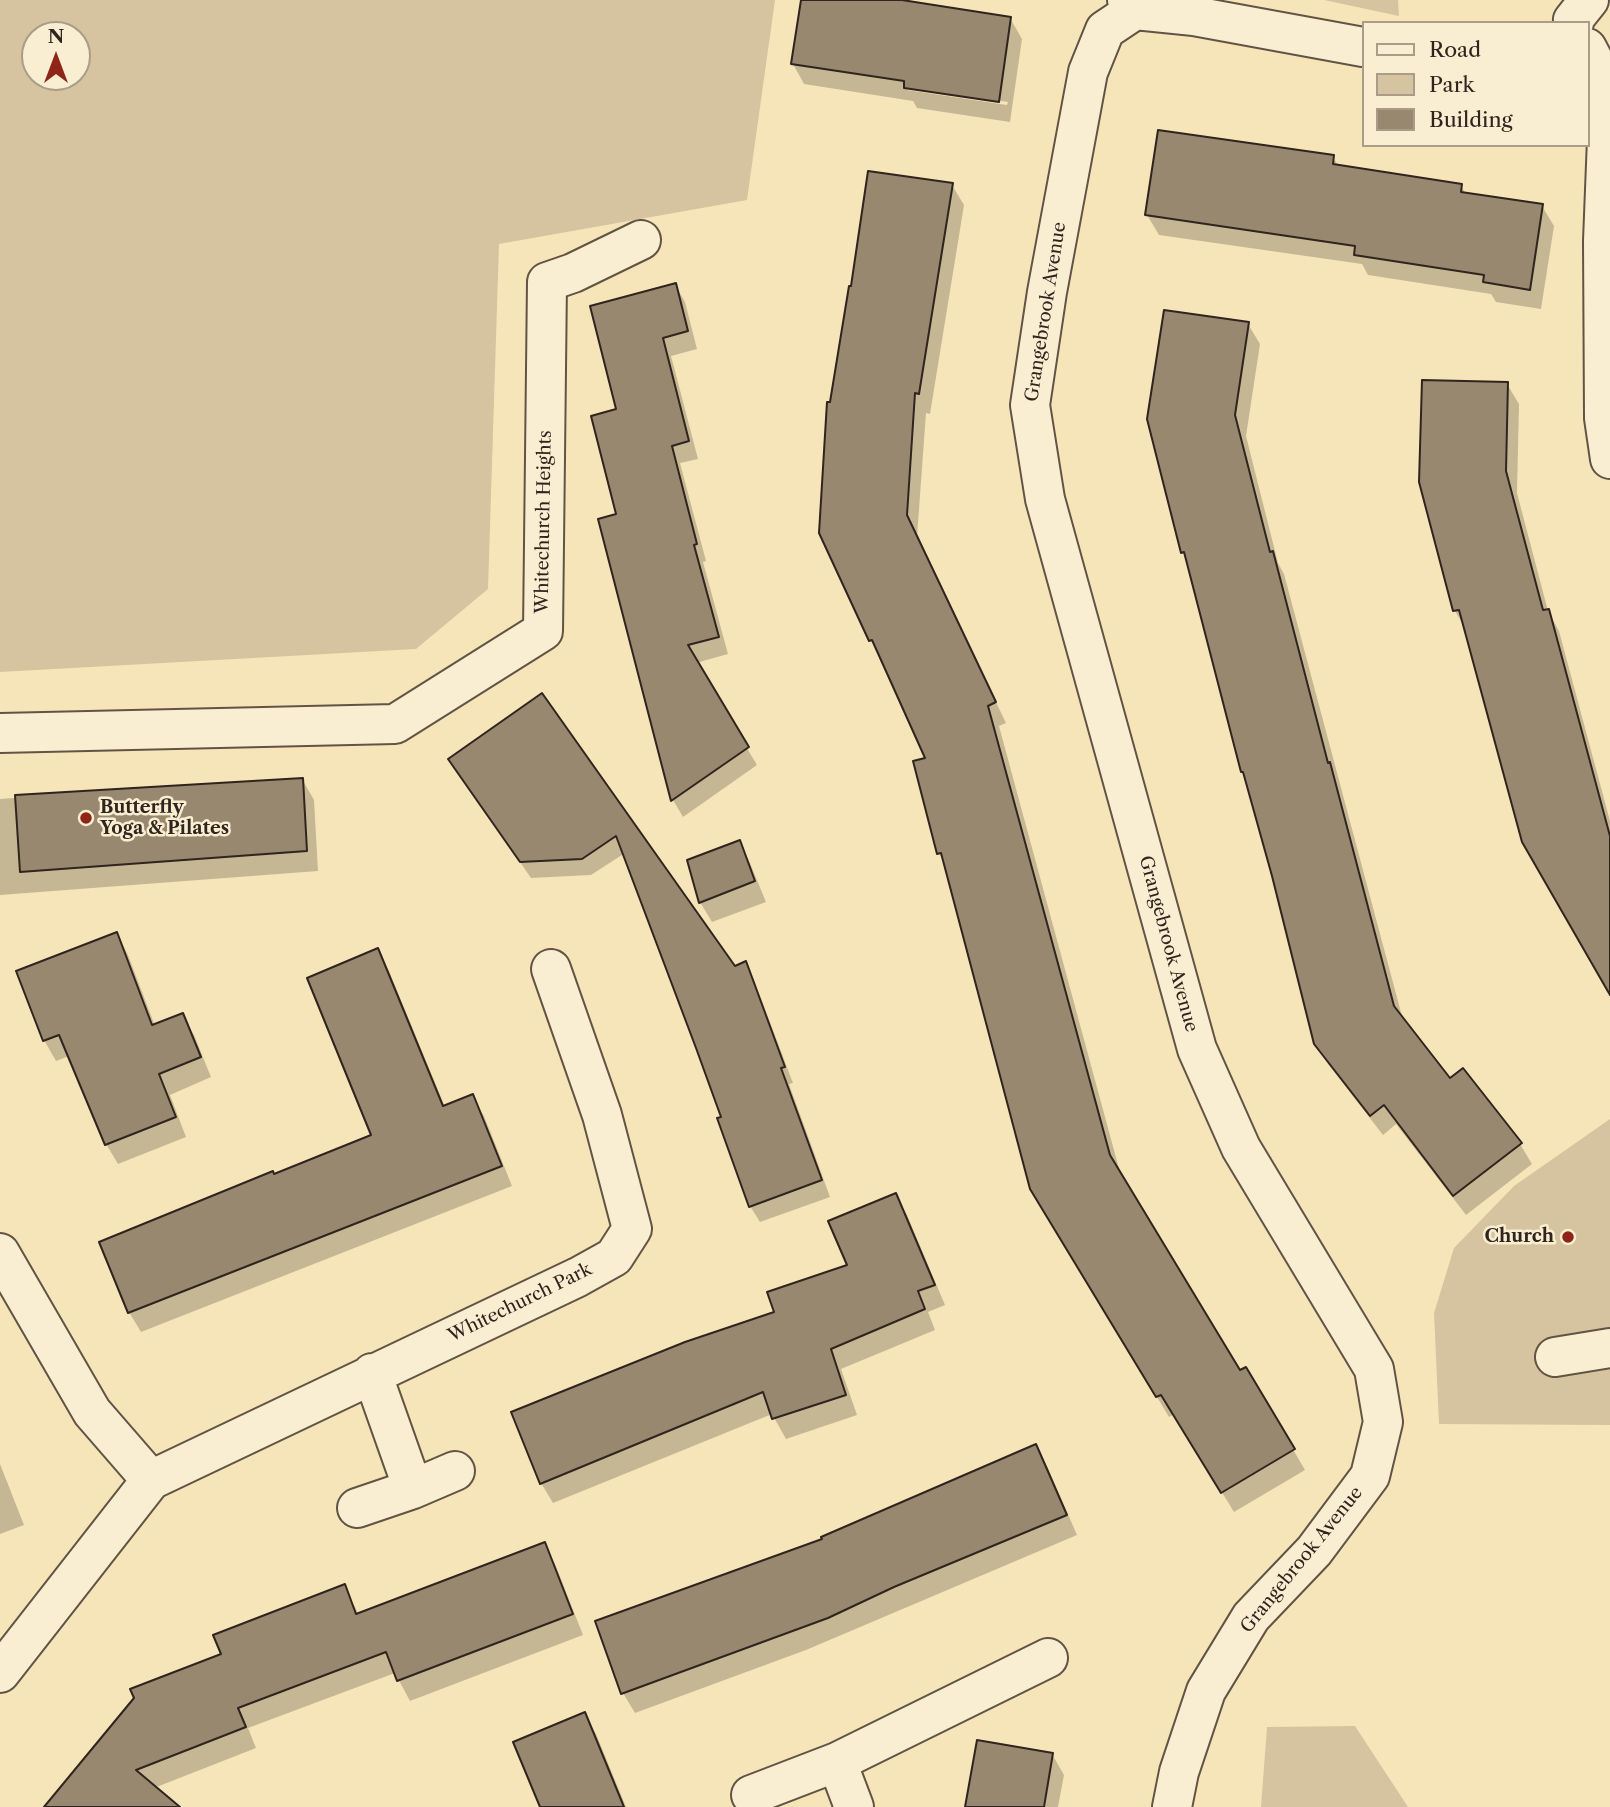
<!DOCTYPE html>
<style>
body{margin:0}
#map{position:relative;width:1610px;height:1807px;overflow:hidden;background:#f7e5ba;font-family:"Libre Caslon Text",serif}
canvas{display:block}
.legend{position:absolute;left:1362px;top:21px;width:228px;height:126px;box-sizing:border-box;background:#faeed2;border:2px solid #a99d8a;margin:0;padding:9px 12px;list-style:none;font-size:21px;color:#30241e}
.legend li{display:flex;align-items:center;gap:14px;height:35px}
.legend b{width:35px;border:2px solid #a99d8a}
.north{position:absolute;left:21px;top:21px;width:70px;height:70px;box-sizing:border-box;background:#faeed2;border:2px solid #a99d8a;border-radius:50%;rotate:0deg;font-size:19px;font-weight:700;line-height:28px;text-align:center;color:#30241e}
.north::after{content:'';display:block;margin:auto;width:24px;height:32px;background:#8f2418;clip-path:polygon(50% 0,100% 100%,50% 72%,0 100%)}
</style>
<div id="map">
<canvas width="1610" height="1807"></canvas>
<ul class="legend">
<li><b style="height:9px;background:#faeed2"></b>Road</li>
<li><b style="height:19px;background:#d5c49f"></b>Park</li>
<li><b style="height:19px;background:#97886f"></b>Building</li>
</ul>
<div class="north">N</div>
</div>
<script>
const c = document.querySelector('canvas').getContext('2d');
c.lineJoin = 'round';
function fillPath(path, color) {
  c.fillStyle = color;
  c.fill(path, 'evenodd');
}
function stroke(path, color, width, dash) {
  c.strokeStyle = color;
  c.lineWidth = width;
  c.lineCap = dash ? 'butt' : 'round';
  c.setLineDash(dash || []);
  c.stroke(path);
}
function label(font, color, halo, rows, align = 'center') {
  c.font = font + ' "Libre Caslon Text",serif';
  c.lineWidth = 5;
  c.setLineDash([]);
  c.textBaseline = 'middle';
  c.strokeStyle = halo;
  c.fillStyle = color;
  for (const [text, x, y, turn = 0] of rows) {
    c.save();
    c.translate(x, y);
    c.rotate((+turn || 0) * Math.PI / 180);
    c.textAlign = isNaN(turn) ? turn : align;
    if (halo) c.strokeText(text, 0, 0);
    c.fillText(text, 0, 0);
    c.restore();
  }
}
fillPath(new Path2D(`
 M0,0h775l-28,200 -248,44 -11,345 -72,60 -416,23zM35,35h42v42h-42z
 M1324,0h74l1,16z
 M1610,1119v306l-171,-1 -5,-111 20,-65 60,-62z
 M1355,1726l53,81h-147l6,-80z`), '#d5c49f');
fillPath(new Path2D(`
 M802,0h99l109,18 12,21 -12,83 -93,-14 -4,-7 -109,-17 -11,-20zM907,86l101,16 -1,3 -100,-15z
 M1333,157l6,10 122,19 5,8 76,12 12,20 -13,83 -45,-7 -5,-8 -123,-19 -6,-11 -203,-29 -12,-20z
 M952,185l12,20 -34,209 -4,-1 -9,124 89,186 -7,3 122,450 119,197 6,-4 59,101 -71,42 -60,-98 -5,3 -125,-208 -98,-344 -7,-12 -11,-94 -107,-227z
 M675,285l10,17 12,47 -26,7 27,103 -18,4 26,98 -3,1 25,92 -32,9 61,102 -74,52 -10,-17 -73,-280 18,-5 1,-105z
 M1248,324l12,20 -14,92 32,127 6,11 119,446 46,60 71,64 12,20 -66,51 -70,-91 -13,11 -55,-71 -12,-21 -167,-624z
 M1507,384l12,20 -2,89 31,118 11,20 51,190v172l-143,-362 -12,-20z
 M541,696l194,273 10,-5 9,16 39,103 -4,1 41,113 -70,25 -10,-16 -27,-88 -98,-265 -34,22 -60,3 -71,-103z
 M302,779l12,21 4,71 -318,24v-96l201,-15z
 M739,842l11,21 16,39 -54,20 -12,-20z
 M117,934l11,21 27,71 27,-11 12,20 17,42 -41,18 16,42 -68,27 -12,-20 -37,-88 -13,5 -12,-21z
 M378,951l11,20 56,136 27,-11 12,20 28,70 -371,146 -12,-20 245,-176z
 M895,1195l12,20 38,90 -17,7 7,18 -94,39 16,46 -71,24 -14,-25 -219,89 -12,-20 235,-170 73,-47z
 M1036,1446l11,20 30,69 -271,115 -171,63 -12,-20 201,-153z
 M0,1464l24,61 -24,9z
 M544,1544l11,20 28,71 -173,66 -15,-28 -147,55 8,20 -102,40 13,19h-121l177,-152 121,-69 15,29z
 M584,1714l12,20 30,73h-84z
 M1052,1754l12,21 -6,32h-91z`), '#0003');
const building = new Path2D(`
 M801,0h101l109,17 -12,85 -95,-14v-7l-113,-17z
 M1158,130l176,25 -1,9 129,20 -1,8 82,12 -13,86 -47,-8 1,-7 -130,-20 1,-9 -210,-31z
 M868,171l85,12 -34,211 -4,-1 -8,122 89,187 -8,4 122,449 130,215 6,-3 49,82 -74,44 -60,-98 -5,2 -126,-208 -89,-336 -4,1 -24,-93 12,-3 -53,-118 -3,1 -50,-108 8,-131h3l19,-116h2z
 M676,283l12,48 -25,7 26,103 -17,5 25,98 -3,1 25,92 -31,8 61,102 -78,54 -73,-282 18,-5 -25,-98 25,-7 -26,-103z
 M1164,310l85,12 -14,93 35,137 3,-1 55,212 2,-1 64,244 56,72 13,-10 59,75 -69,53 -69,-91 -14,11 -56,-72 -42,-168 -29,-104h-2l-57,-220 -3,1 -34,-134z
 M1422,380l86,2 -2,89 37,139 6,-1 61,227v159l-88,-153 -63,-232 -6,1 -34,-129z
 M542,693l193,273 11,-5 39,106 -4,1 41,112 -73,27 -32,-89 4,-1 -25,-69 -80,-212 -34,23 -62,3 -72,-103z
 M303,778l4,73 -287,21 -5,-77z
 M740,840l15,41 -56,22 -12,-43z
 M117,932l35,93 31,-12 18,44 -42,17 17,43 -71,28 -46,-110 -16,6 -27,-70z
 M378,948l65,158 30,-12 29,72 -374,147 -29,-71 174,-71 1,3 97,-39 -64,-157z
 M896,1193l39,92 -17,6 7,18 -94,40 15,46 -74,24 -9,-27 -223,92 -29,-72 174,-70 89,-30 -7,-20 80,-27 -19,-44z
 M1036,1444l31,71 -173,72 -66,31 -207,76 -26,-73 227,-82 -1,-2z
 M545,1542l28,72 -176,67 -11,-29 -148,56 8,19 -110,43 44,37h-136l90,-109 -4,-9 91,-35 -8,-19 132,-51 11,30z
 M585,1712l39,95h-84l-27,-65z
 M977,1740l76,13 -9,54h-79z`);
fillPath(building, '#97886f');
stroke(building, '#30241e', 2);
const minor = new Path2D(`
 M1127,0l8,10 59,6 169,31
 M1135,10l-30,20 -17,42 -41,220 -17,113 15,94 152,550 44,99 133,221 9,53 -13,54 -56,75 -63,66 -45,74 -27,81 -7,35
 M1574,23l-1,-3 16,-20
 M1587,48l11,21 10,44 -5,128 1,177 6,41
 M0,733l395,-9 148,-93 4,-349 26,-9 68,-33
 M0,1253l92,159 59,68
 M1555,1357l55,-9
 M372,1373l41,116
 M357,1508l56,-19 42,-18
 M0,1673l151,-193 427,-203 36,-20 18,-28 -30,-114 -51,-146
 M837,1762l211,-104
 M751,1795l86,-33 17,45`);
stroke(minor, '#625445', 42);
stroke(minor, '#faeed2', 38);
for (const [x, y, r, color] of [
 [86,818,7,"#8f2418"],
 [1568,1237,7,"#8f2418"]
]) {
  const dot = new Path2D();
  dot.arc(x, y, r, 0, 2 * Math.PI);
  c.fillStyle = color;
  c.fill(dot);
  stroke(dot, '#faeed2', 2.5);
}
label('18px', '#30241e', '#faeed2', [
 ["Grangebrook Avenue",1046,312,-81],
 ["Whitechurch Heights",544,522,-89],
 ["Grangebrook Avenue",1168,944,75],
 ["Whitechurch Park",520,1303,-26],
 ["Grangebrook Avenue",1302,1560,-51]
]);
label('bold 18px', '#30241e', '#faeed2', [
 ["Butterfly",100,808],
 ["Yoga & Pilates",100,829],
 ["Church",1554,1237,"right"]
], 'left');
</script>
